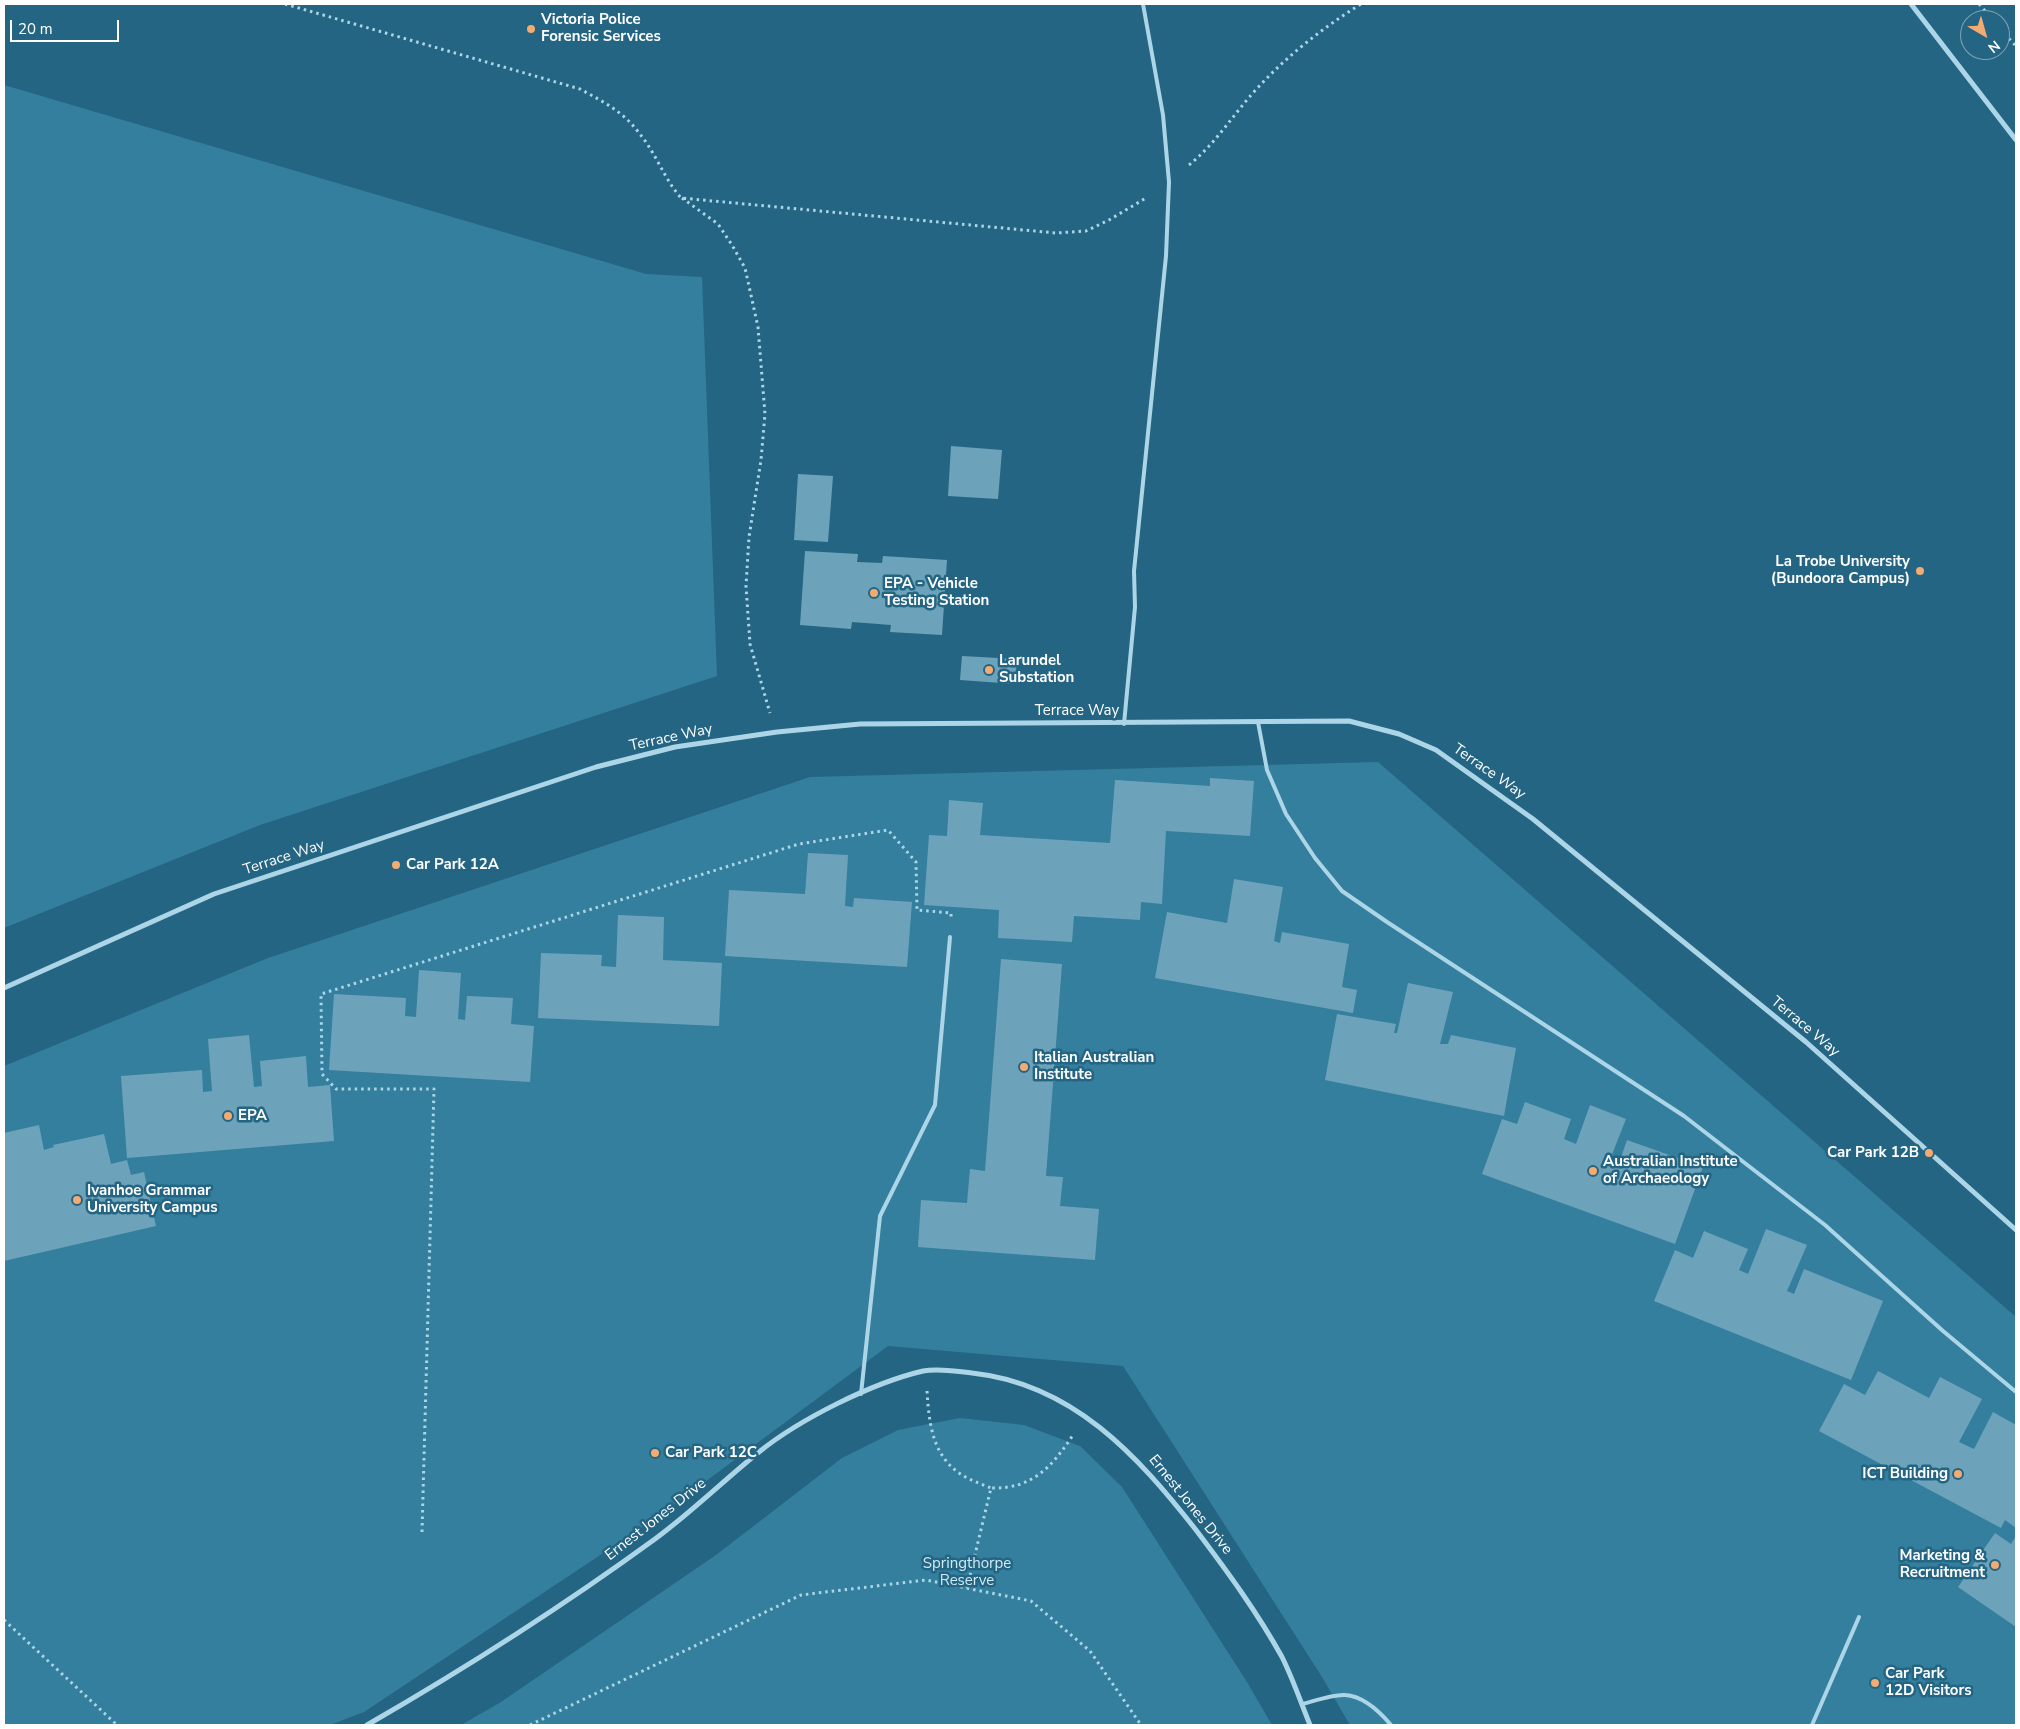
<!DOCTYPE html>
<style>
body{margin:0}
#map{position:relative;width:2020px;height:1729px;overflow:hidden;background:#246583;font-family:"Nunito Sans",sans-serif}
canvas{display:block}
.frame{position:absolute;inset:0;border:5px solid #fff;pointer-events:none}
.north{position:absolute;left:1960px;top:10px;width:50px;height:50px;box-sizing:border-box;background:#246583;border:1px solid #7ca3b5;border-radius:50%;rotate:142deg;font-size:14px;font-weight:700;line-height:20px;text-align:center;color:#fff}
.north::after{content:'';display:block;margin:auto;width:18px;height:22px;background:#f2ab70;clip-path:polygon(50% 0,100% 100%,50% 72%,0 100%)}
.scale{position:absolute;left:10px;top:20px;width:109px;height:22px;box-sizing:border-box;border:2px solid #fff;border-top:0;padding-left:6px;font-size:15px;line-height:18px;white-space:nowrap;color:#fff;-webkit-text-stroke:4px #246583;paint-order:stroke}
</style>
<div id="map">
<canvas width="2020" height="1729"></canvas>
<div class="frame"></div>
<div class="north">N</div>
<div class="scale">20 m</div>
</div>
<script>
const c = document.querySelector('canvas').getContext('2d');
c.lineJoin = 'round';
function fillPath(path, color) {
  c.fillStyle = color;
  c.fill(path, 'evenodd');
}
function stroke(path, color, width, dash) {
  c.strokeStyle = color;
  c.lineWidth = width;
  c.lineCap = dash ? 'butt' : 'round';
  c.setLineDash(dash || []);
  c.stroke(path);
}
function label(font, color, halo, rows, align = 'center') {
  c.font = font + ' "Nunito Sans",sans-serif';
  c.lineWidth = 5;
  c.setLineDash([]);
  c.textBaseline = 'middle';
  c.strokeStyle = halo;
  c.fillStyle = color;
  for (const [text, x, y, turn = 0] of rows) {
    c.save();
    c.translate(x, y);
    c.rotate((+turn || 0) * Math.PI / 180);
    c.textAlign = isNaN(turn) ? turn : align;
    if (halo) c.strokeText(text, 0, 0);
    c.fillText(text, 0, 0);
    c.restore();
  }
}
fillPath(new Path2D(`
 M4,85l642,189 56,3 15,399 -457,149 -256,103z
 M1378,762l638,555v408h-666l-28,-48 -199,-311 -235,-20 -229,170 -295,196 -34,13h-326v-659l264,-108 542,-181z
 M960,1418l64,7 56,21 42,41 125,195 25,43h-811l40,-23 215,-147 126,-97 56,-28z`), '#347f9e');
fillPath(new Path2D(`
 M951,446l51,4 -4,49 -50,-3z
 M798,474l35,2 -5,66 -34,-2z
 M805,551l53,3 -1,8 25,1 1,-7 64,4 -5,75 -52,-3 1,-7 -39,-3 -1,7 -51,-4z
 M962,656l55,3 -2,25 -55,-4z
 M1210,778l44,3 -4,55 -84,-5 -4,73 -21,-2 -1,18 -66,-4 -2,26 -74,-4 1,-28 -75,-5 5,-70 18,1 2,-36 34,3 -3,32 130,8 5,-63 95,6z
 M808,853l40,2 -3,51 8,1 1,-9 58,4 -5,65 -182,-11 4,-66 76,4z
 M1234,879l49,8 -9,54 6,2 2,-11 67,12 -7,43 15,3 -4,23 -198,-35 12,-66 60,11z
 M618,915l46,2 -1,43 59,3 -3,63 -181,-8 3,-65 61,2 -1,11 15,1z
 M1001,959l61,5 -16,212 17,1 -3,29 39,3 -4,51 -177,-13 3,-47 46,3 3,-34 15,2z
 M419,970l42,3 -3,46 7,1 2,-24 46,2 -2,26 23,2 -4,56 -201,-12 5,-76 72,4 -1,18 11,1z
 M1408,983l45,9 -13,52h8l3,-9 65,13 -12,68 -179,-36 12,-66 59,10 -2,9h3z
 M249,1035l5,52 8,-1 -2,-25 46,-5 2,31 22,-2 4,56 -207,17 -6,-82 81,-6 1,22 9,-1 -4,-52z
 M1525,1102l46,17 -7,20 12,5 14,-39 36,14 -15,38 9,3 7,-20 76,27 -28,77 -193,-70 20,-55 15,5z
 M39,1125l5,25 10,-3 -1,-2 51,-11 7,30 16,-4 4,15 13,-3 12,54 -152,35v-128z
 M1766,1229l41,16 -20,46 7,3 10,-25 79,32 -32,79 -197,-79 21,-51 18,8 11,-27 44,18 -9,21 9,4z
 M1878,1371l51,27 11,-21 42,22 -23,43 15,7 19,-37 23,13v103l-11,-8 -4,8 -182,-97 25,-47 21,11z
 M1995,1533l16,11 5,-8v91l-58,-40z`), '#6da3ba');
stroke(new Path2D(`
 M285,4l295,85c22,12 44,23 59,44 17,20 24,44 42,65l375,35 30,-2 23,-11 37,-22
 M1979,4l14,16
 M2000,29l16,17
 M1189,165c25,-20 42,-47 63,-71 32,-36 69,-65 109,-90
 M682,198l36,26 14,21 13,23 13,59 7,87 -4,46 -12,77 -3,49 4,58 20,69
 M927,1391c2,32 5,65 35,84 8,5 19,9 29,13
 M422,1532l12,-443h-98l-14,-15 -1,-80 478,-150 89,-14 28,32 1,48 34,3v4
 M967,1588l24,-100c41,1 60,-20 82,-53
 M4,1620l113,105
 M530,1725l271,-130 125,-15 105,21 59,50 51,74`), '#acd6e7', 3, [2.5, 4]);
stroke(new Path2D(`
 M1258,722l9,48 19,44 29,44 27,33 45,31 297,194 141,109 118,106 73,61
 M1124,724l11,-117 -1,-36 32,-315 3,-74 -6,-67 -20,-111
 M861,1394l19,-178 55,-111 15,-168
 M1302,1704c12,-3 32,-10 43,-9 19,1 35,17 46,30
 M1812,1725l47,-108`), '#acd6e7', 4);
stroke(new Path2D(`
 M1911,4l105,136
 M4,988l210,-94 382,-127 79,-20 102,-15 83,-8 489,-3 50,13 37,16 97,69 273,223 210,188
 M367,1725c99,-57 196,-119 288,-186 37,-27 69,-59 104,-87 41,-33 113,-69 164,-81 15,-3 34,0 49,2 101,11 165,82 224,157 31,41 61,82 86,127 11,22 19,46 28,68`), '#acd6e7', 5);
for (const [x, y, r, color] of [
 [531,29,5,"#f2ab70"],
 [1920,571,5,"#f2ab70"],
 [874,593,5,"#f2ab70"],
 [989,670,5,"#f2ab70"],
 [396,865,5,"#f2ab70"],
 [1024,1067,5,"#f2ab70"],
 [228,1116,5,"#f2ab70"],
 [1929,1153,5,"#f2ab70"],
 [1593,1171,5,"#f2ab70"],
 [77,1200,5,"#f2ab70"],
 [655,1453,5,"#f2ab70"],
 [1958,1474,5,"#f2ab70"],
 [1995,1565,5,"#f2ab70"],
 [1875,1683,5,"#f2ab70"]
]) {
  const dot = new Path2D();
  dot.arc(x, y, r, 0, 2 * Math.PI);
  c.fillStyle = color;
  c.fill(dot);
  stroke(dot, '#246583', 2);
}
label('bold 15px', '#fff', '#246583', [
 ["Victoria Police",541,20],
 ["Forensic Services",541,37],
 ["La Trobe University",1910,562,"right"],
 ["(Bundoora Campus)",1910,579,"right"],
 ["EPA - Vehicle",884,584],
 ["Testing Station",884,601],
 ["Larundel",999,661],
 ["Substation",999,678],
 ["Car Park 12A",406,865],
 ["Italian Australian",1034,1058],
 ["Institute",1034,1075],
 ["EPA",238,1116],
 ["Car Park 12B",1919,1153,"right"],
 ["Australian Institute",1603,1162],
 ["of Archaeology",1603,1179],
 ["Ivanhoe Grammar",87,1191],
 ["University Campus",87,1208],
 ["Car Park 12C",665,1453],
 ["ICT Building",1948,1474,"right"],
 ["Marketing &",1985,1556,"right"],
 ["Recruitment",1985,1573,"right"],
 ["Car Park",1885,1674],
 ["12D Visitors",1885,1691]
], 'left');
label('15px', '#fff', '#246583', [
 ["Terrace Way",1077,711],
 ["Terrace Way",671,738,-12],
 ["Terrace Way",1489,772,35],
 ["Terrace Way",284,858,-18],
 ["Terrace Way",1805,1027,40],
 ["Ernest Jones Drive",1190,1505,51],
 ["Ernest Jones Drive",656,1520,-38]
]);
label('15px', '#d0ebf6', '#246583', [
 ["Springthorpe",967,1564],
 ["Reserve",967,1581]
]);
</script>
